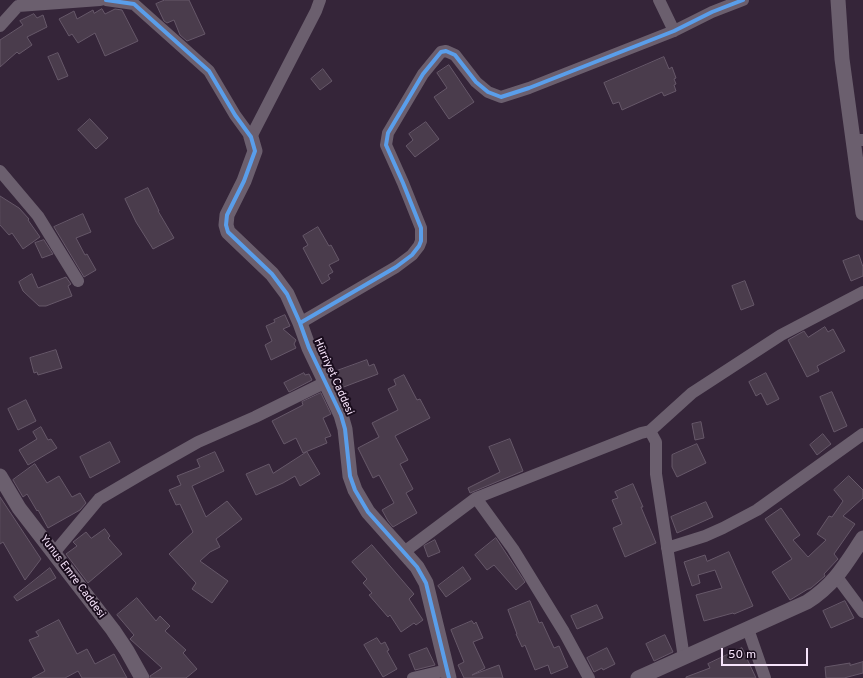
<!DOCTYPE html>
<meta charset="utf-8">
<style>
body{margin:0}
#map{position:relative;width:863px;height:678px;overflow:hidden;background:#352539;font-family:Overpass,sans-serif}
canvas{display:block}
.scale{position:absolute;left:721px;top:648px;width:87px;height:18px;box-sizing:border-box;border:2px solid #f6e3fa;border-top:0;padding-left:5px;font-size:12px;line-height:14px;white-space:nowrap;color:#f6e3fa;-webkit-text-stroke:3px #1a0d1d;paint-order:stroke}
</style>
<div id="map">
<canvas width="863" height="678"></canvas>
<div class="scale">50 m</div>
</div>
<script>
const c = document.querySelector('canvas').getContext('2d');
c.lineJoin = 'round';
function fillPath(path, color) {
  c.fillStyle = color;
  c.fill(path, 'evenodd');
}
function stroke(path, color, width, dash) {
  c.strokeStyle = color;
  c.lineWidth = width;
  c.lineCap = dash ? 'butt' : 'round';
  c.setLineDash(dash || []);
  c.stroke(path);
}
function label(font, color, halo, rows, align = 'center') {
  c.font = font + ' Overpass,sans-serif';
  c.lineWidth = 4;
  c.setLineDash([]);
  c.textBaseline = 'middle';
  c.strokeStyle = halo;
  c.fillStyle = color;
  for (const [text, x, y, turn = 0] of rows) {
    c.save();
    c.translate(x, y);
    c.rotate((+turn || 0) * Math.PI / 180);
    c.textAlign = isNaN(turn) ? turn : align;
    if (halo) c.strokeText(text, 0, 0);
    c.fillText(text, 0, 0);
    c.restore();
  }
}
const building = new Path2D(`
 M165,0h24l16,34 -18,7 -7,-6 -6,-15 -7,3 -3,-2 -8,-17z
 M102,9l3,5 10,-5 7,1 16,31 -33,15 -10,-23 -17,10 -6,-9 -3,2 -10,-17 15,-8 3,8 16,-9 1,3z
 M34,14l3,4 6,-3 4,12 -20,10 5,8 -13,9 -2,-2 -17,15v-27l23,-15 -3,-4z
 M58,53l10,23 -10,4 -10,-23z
 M664,57l5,12 3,-2 4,11 -2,1 2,5 -2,1 2,6 -12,5 -2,-4 -40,18 -3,-8 -6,2 -9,-21z
 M449,65l25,37 -25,17 -15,-22 13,-9 -10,-15z
 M323,69l9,12 -12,9 -9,-11z
 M90,119l18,19 -12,11 -18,-19z
 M426,122l13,17 -24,18 -9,-11 7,-6 -4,-6z
 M148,188l11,23h-1l16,27 -21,11 -17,-27 -11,-23z
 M0,196l19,12 10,11 -1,1 12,17 -17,12 -11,-16 -3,2 -9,-10z
 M83,214l8,18 -15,6 9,17 2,-1 9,16 -12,7 -30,-50z
 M318,227l11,19 2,-1 8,15 -10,5 4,7 -5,3 2,4 -8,5 -19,-36 5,-3 -5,-9z
 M44,240l9,14 -11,4 -7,-15z
 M859,255l4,12v9l-12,5 -8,-20z
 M32,274l6,14 28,-11 5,7 -3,2 4,10 -26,10h-7l-16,-15 -4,-9z
 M745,281l9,24 -13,5 -9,-24z
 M285,315l5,11 -7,3 13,11 -2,4 2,4 -25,12 -6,-15 7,-4 -6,-15 9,-4 -1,-2z
 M825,327l3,5 5,-3 12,22 -28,15 2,5 -12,6 -19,-37 16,-9 4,6z
 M56,350l6,18 -24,7 -1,-3 -3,1 -4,-15z
 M367,360l2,6 5,-2 4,10 -37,14 -7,-16z
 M304,373l1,2 4,-1 3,6 -23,12 -5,-9z
 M766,373l13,26 -12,6 -6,-12 -5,3 -7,-14z
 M404,375l13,25 3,-1 10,19 -35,18 13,24 -8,4 13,25 -7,4 11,20 -24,14 -5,-6 -6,-11 12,-7 -15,-28 -6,3 -15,-30 21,-11 -7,-14 26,-13 -10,-21 8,-4 -2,-5z
 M832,392l15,34 -13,6 -14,-35z
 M321,393l10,21 -8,4 8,18 -6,2 2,5 -24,10 -7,-15 -12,6 -12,-23 31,-16 -1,-3z
 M26,400l10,21 -18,9 -10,-21z
 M701,422l3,16 -9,2 -3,-16z
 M41,427l7,13 3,-1 6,9 -29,17 -9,-15 18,-11 -4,-7z
 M823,434l8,10 -14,11 -7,-10z
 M510,439l13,32 -53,22 -2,-5 32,-16 -11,-25z
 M110,442l10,20 -30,16 -10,-21z
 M697,444l9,19 -29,14 -5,-10v-12z
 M215,452l9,19 -32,15 14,31 21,-16 15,18 -26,20 4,8 -10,5 -10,9 28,20 -16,22 -20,-14 4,-6 -27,-29 24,-22 -13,-28 -4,1 -7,-15 12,-5 -4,-9 23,-9 -3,-7z
 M307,452l13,22 -20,12 -5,-10 -12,7 -27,12 -10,-21 23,-10 4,9z
 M35,464l12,19 12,-7 13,21 8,-4 6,10 -6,7 -32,18 -10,-18 -1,1 -10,-17 -4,3 -10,-17z
 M849,476l14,14v8l-20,18 12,8 -21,30 4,5 -14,15 1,2 -14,12 -2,1h-1l-18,11 -18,-28 20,-13 -27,-40 16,-11 19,27 -7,5 15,17 18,-17 -9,-6 12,-18 3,1 11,-16 -9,-11z
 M633,484l10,23h-2l15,36 -31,14 -12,-29 9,-4 -10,-24 6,-2 -3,-6z
 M0,497l41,62 -16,21 -22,-38 -3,2z
 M706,502l7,15 -36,16 -6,-16z
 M105,529l5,7 -2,2 14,16 -34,29 -22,-29 11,-8 -4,-4 13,-10 5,6z
 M496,538l29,44 -9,8 -22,-25 -7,5 -12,-15z
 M435,540l5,12 -12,5 -4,-11z
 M372,545l42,49 -5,5 14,21 -7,5 -2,-2 -13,9 -11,-17 -2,2 -19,-22 3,-2 -9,-10 4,-4 -15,-17z
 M729,552l24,54 -19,8 -1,-1 -29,8 -8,-26 26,-7 -7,-18 -17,5 2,8 -8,3 -8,-24 21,-7 2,6z
 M463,567l8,12 -25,18 -8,-11z
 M50,568l6,10 -39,23 -3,-4z
 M137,598l19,23 4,-5 10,10 -5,5 21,19 -3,3 14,16 -11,9h-35l-1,-2 12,-8 -32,-29 4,-4 -17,-20z
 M530,601l9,22 3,-1 12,26 5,-2 9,21 -17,7 -3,-9 -13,5 -10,-25 -3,2 -6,-13h1l-9,-24z
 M845,601l9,17 -23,10 -8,-17z
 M597,605l6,13 -26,11 -6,-13z
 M59,620l18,34 10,-5 8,15 19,-10 13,24h-45l-4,-7 -13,7h-33l13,-7 -16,-31 10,-4 -3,-4z
 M472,621l2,3 2,-2 7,16 -10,4 12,26 -13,7 27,-10 4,13h-39l-6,-13 6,-3 -13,-32z
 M665,635l8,17 -19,9 -8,-17z
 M377,638l4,6 4,-2 4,8 -2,1 10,18 -14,8 -19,-32z
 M427,648l8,17 -20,5 -6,-15z
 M607,648l8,16 -12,6 -1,-2 -8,4 -7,-14z
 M742,648l14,30h-70v-1l24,-9 -2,-4z
 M863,662v11l-19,5h-18l-1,-11 25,-4v2z`);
fillPath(building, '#4a3c4c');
stroke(building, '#665869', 1);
stroke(new Path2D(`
 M106,0l28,4 75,67 26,44 16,22 65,-126 4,-11
 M659,0l15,31
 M0,26l18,-20 82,-6
 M853,140h10
 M0,171l38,45 40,65
 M300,323l96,-56 16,-12 7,-9 2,-5v-13l-18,-45 -17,-38 2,-12 35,-59 18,-22 5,-1 9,4 21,27 12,10 13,5 28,-9 145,-57 38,-19 31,-12
 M650,431l42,-38 89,-58 82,-43
 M476,498l37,51 51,83 25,46
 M667,548l38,-12 18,-8 34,-18 106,-76
 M404,552l72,-54 165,-65 9,-2 6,11v32l28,184
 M54,553l45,-54 46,-27 53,-30 57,-25 71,-35
 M837,577l26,35
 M748,629l17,49
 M413,678l34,-8`), '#6b5f6e', 12);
stroke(new Path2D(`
 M838,0l4,59 21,154
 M251,137l4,14 -11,30 -17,34 -1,10 2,7 44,42 15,20 13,29 9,25 32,67 4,14 5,47 5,14 13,22 49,55 9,16 23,95
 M0,476l19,32 94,122 14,21 15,27
 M638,678l169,-76c28,-18 38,-37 56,-64`), '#6b5f6e', 15);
stroke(new Path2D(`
 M106,0l28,4 75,67 26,44 16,22 4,14 -11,30 -17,34 -1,10 2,7 44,42 15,20 13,29 9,25 32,67 4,14 5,47 5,14 13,22 49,55 9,16 23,95
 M300,323l96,-56 16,-12 7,-9 2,-5v-13l-18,-45 -17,-38 2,-12 35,-59 18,-22 5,-1 9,4 21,27 12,10 13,5 28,-9 145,-57 38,-19 31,-12`), '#5a9eea', 4);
label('11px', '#f6e3fa', '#1a0d1d', [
 ["Hürriyet Caddesi",333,377,66],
 ["Yunus Emre Caddesi",72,577,53]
]);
</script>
